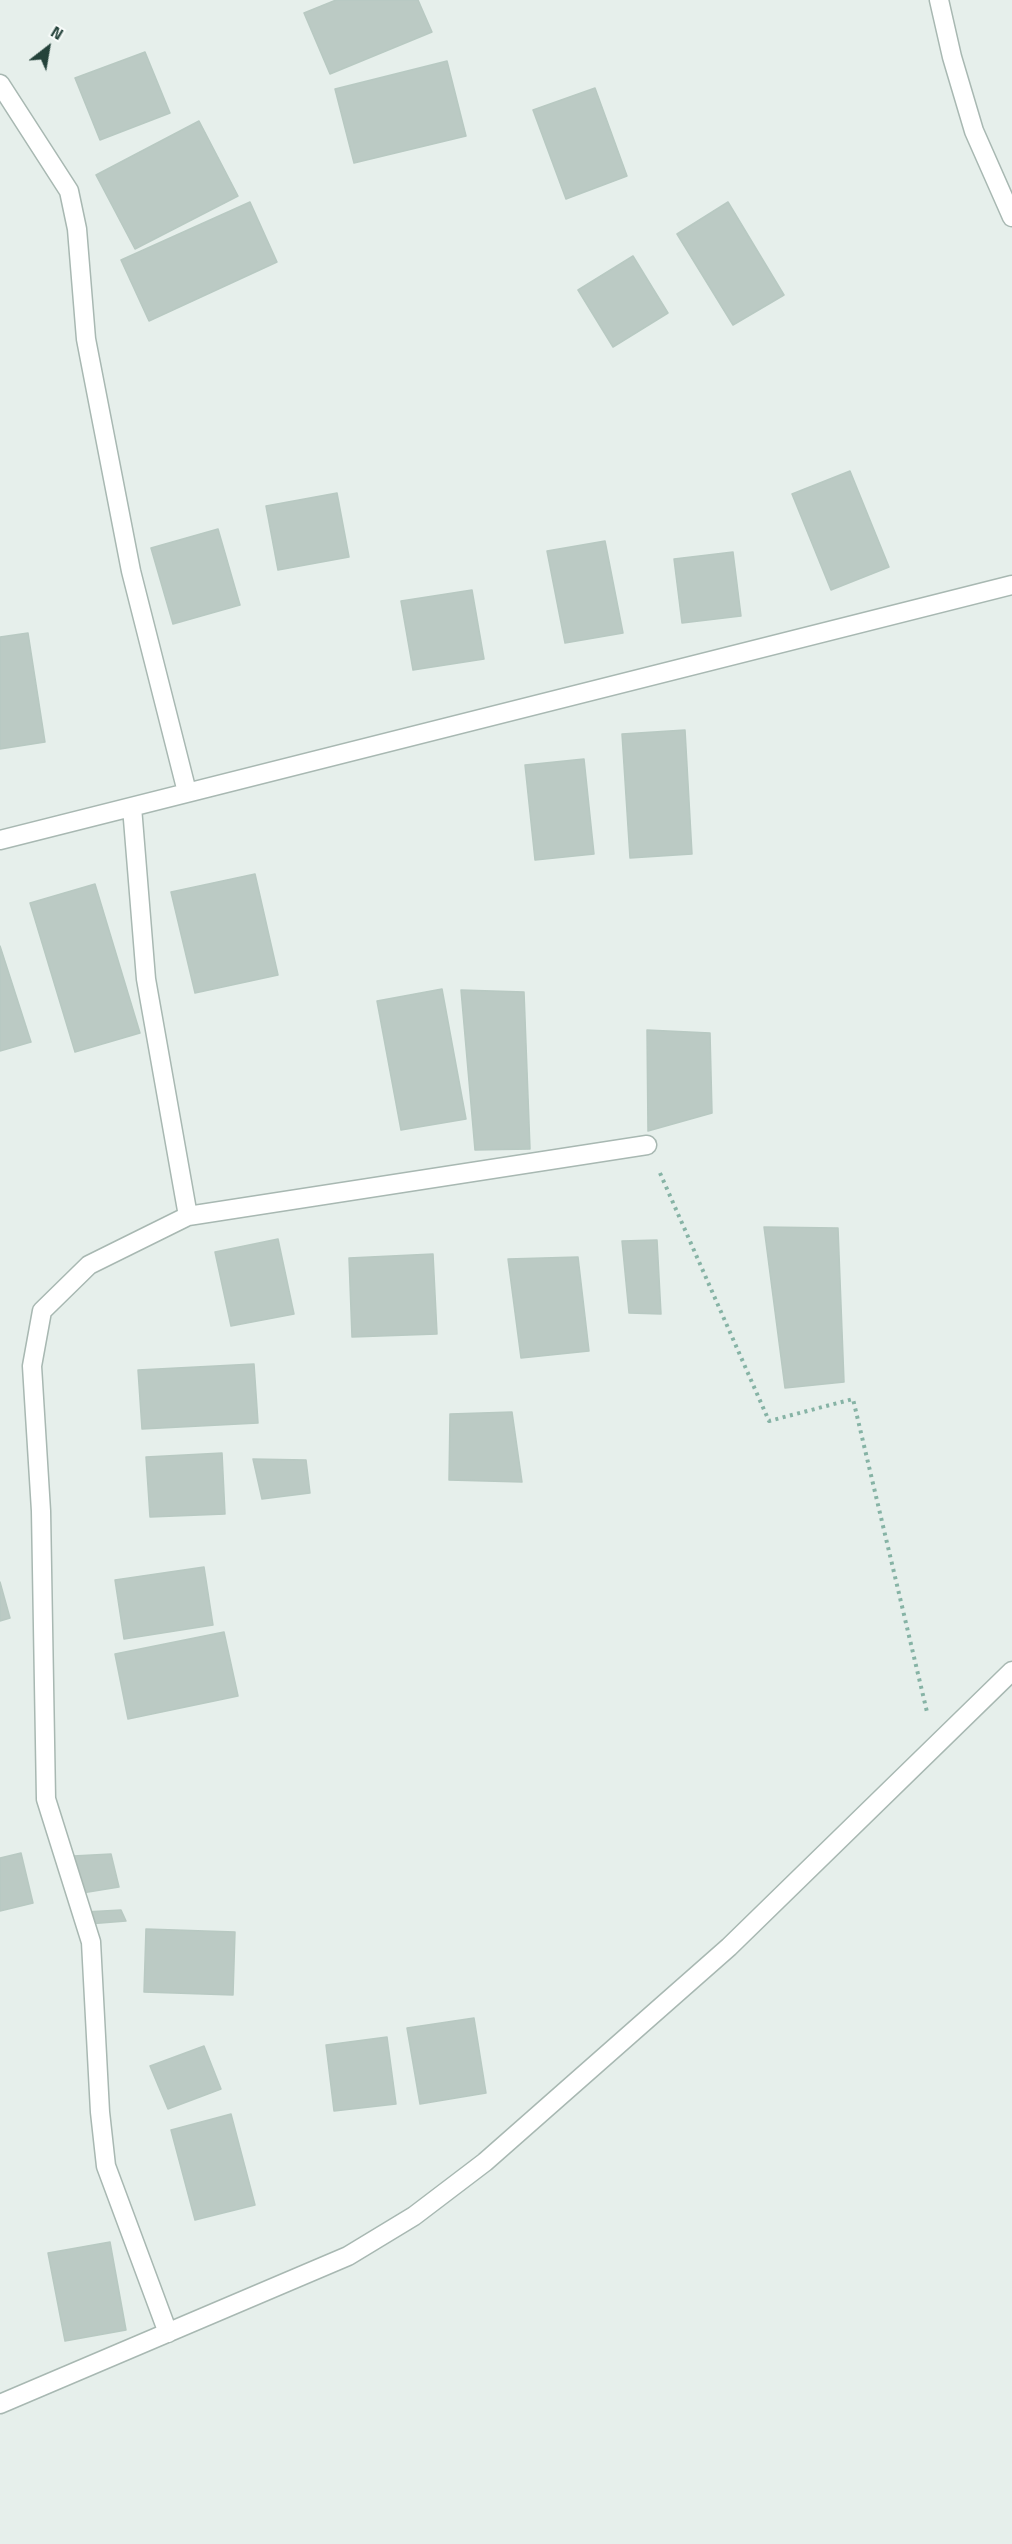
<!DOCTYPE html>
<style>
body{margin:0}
#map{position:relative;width:1012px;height:2544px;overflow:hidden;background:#e6efeb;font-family:"Titillium Web",sans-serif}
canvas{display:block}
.north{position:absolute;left:18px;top:18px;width:60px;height:60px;-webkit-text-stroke:4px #f7fbf9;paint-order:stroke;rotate:31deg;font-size:16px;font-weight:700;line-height:24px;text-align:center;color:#24423a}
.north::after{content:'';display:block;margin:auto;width:21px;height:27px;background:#24423a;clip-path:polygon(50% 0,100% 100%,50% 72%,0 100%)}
</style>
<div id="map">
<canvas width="1012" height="2544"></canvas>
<div class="north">N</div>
</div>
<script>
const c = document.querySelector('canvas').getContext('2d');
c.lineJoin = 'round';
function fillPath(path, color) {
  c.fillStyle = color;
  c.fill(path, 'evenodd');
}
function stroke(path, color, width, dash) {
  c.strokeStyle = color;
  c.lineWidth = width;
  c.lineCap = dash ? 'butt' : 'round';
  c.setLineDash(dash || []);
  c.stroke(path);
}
const building = new Path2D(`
 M336,0h82l14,32 -102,42 -26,-61z
 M145,52l25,61 -70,27 -25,-62z
 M447,61l19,75 -112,27 -19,-74z
 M595,88l32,88 -61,23 -33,-89z
 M199,121l39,75 -103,53 -39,-74z
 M250,202l27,60 -128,59 -28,-61z
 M728,202l56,93 -51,30 -56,-91z
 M633,256l35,57 -55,34 -35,-57z
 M850,471l39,96 -58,23 -39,-96z
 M337,493l12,64 -71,13 -12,-64z
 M218,529l22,76 -67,19 -22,-76z
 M605,541l18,92 -58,10 -18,-92z
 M733,552l8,64 -59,7 -8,-64z
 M472,590l12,69 -71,11 -12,-69z
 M28,633l17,109 -45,7v-112z
 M685,730l7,124 -62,4 -8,-124z
 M584,759l10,95 -59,6 -10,-95z
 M255,874l23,101 -83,18 -24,-101z
 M95,884l45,149 -65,19 -45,-149z
 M0,946l31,96 -31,9z
 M442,989l24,130 -65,11 -24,-129z
 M461,990l63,2 6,157 -55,1z
 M647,1030l63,3 2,80 -64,18z
 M764,1227l74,1 6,154 -59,6z
 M278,1239l16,75 -63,12 -16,-74z
 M657,1240l4,74 -32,-1 -7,-72z
 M433,1254l4,80 -85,3 -3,-79z
 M578,1257l11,94 -68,7 -13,-99z
 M254,1364l4,59 -116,6 -4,-59z
 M512,1412l10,70 -73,-2 1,-66z
 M222,1453l3,61 -75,3 -4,-60z
 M253,1459l53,1 4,33 -48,6z
 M204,1567l9,58 -89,14 -9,-59z
 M0,1582l10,36 -10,3z
 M224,1632l14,64 -110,23 -13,-65z
 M21,1853l12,50 -33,8v-53z
 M111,1854l8,33 -37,6 -9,-37z
 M121,1910l5,11 -38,3 -3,-12z
 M146,1929l89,3 -2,63 -89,-3z
 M474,2018l12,75 -66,11 -13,-76z
 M387,2037l9,67 -62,7 -8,-66z
 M204,2046l17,43 -53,20 -18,-43z
 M231,2114l24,91 -60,15 -24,-90z
 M110,2242l16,88 -61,11 -17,-88z`);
fillPath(building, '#bbcac4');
stroke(building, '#b8c9c2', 1.5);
const minor = new Path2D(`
 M939,0l13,57 22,74 38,86
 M0,84l69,107 8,38 9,110 45,232 56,221
 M132,807l14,172 42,237
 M0,840l1012,-255
 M168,2333l-62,-167 -6,-54 -9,-170 -45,-143 -5,-288 -9,-145 10,-55 47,-46 99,-49 459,-71
 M0,2404l348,-148 66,-40 71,-54 244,-215 283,-276`);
stroke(minor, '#a8b8b2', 21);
stroke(new Path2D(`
 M660,1173l109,248 84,-22 74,313`), '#86b3a5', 4, [3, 4.5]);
stroke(minor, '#fff', 18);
</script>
